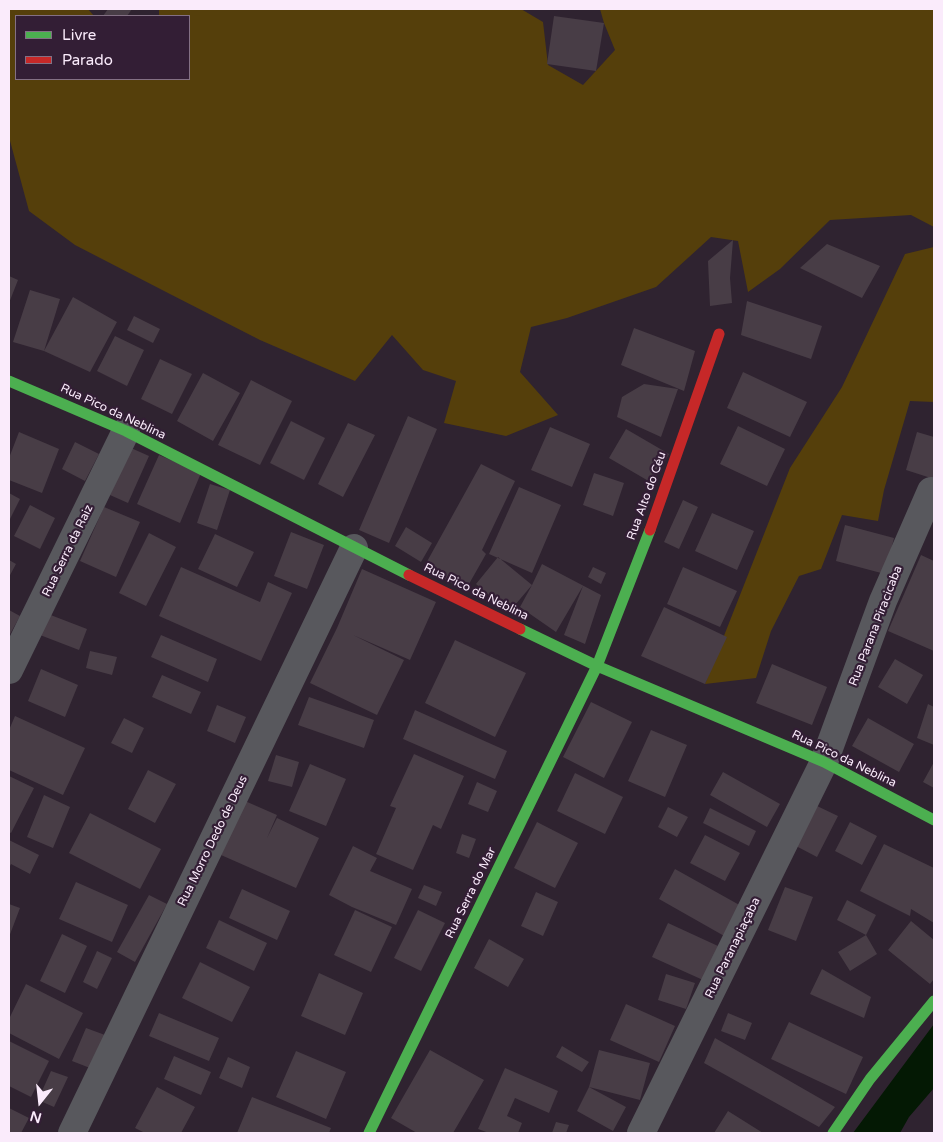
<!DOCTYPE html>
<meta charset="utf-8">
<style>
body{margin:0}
#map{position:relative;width:943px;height:1142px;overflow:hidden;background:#2f2330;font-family:"Varela Round",sans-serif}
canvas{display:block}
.frame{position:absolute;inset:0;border:10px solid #faebfb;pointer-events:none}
.legend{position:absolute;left:15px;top:15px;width:175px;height:65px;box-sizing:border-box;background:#331e35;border:1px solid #837084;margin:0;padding:6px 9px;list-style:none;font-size:15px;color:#faebfb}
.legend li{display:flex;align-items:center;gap:10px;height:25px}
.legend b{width:25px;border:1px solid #837084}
.north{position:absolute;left:15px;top:1077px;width:50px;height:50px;-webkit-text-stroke:4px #331e35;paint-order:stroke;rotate:196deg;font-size:14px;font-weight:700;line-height:20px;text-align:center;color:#faebfb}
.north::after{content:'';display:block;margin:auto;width:18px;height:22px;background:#faebfb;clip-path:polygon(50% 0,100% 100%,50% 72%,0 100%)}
</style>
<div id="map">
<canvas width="943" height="1142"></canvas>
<div class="frame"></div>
<ul class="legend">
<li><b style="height:6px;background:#4caf50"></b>Livre</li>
<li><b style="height:6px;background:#c62828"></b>Parado</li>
</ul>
<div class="north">N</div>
</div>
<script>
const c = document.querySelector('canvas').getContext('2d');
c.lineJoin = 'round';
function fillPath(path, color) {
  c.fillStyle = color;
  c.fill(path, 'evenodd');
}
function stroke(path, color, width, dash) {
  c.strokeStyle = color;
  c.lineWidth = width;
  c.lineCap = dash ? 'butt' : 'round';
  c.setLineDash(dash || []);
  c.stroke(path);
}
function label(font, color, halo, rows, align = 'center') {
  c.font = font + ' "Varela Round",sans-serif';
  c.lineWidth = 4.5;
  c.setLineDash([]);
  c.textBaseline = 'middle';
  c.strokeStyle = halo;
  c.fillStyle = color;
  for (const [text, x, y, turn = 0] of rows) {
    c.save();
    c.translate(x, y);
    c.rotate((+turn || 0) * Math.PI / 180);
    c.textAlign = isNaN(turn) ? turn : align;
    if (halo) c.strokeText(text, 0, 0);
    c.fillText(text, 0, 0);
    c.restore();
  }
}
fillPath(new Path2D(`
 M9,9h79l6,7h-78v63h173v-63h-30v-7h362l22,13 5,43 35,20 32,-35 -11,-27 -4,-14h334v218l-23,-12 -81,5 -50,49 -32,23 -10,-51 -27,-4 -55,50 -89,31 -36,9 -11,45 38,43 -52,21 -62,-13 12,-42 -33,-11 -31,-35 -37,46 -95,-41 -92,-47 -93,-48 -46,-34 -20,-74z
 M934,247v155l-24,-1 -26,89 -6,31 -36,-6 -21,54 -22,7 -28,55 -15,47 -51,6 85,-216 52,-81 63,-133z`), '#553f0b');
fillPath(new Path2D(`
 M934,1024v64l-25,29 -9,16h-47z`), '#041904');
fillPath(new Path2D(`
 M108,9h24l-5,7h-24z
 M554,16l50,7 -8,48 -49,-7z
 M733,240l-3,38 2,25 -22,3 -2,-45z
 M827,244l53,22 -18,32 -62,-30z
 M9,276l9,4 -9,23z
 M30,290l30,9 -16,52 -31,-9z
 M73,297l44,25 -27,50 -46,-21z
 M747,301l75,25 -11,33 -70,-24z
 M134,316l26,13 -7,14 -26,-13z
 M634,328l61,23 -11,40 -63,-26z
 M115,336l29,14 -17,36 -30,-15z
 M160,359l32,15 -20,40 -31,-15z
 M743,372l64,30 -17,35 -63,-29z
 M203,373l37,20 -27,48 -36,-20z
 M251,380l41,21 -32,64 -42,-20z
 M644,384l34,5 -17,48 -44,-20 5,-20z
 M408,416l29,13 -48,114 -30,-13z
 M291,421l34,17 -21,42 -34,-17z
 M348,423l27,12 -32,62 -25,-13z
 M738,426l47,23 -18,37 -47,-22z
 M550,427l40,17 -18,43 -41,-17z
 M626,429l43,25 -17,29 -43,-25z
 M19,432l40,17 -17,44 -33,-13v-22z
 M917,432l17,5v42l-28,-9z
 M75,442l24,12 -14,27 -23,-12z
 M131,448l18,8 -21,47 -18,-8z
 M159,455l42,18 -21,50 -43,-19z
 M481,464l34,17 -33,69 4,4 -21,37 -41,-24z
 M594,473l30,10 -11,33 -30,-11z
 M210,484l20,6 -13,40 -20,-7z
 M519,487l42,18 -29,68 -43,-19z
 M9,493l11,6 -11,22z
 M683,500l15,7 -19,42 -15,-7z
 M30,505l25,13 -15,31 -26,-13z
 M104,507l36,15 -24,55 -36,-16z
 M712,513l42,18 -17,39 -42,-19z
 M845,525l49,13 -9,36 -49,-13z
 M406,527l26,16 -11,19 -26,-16z
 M291,532l33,13 -17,44 -33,-13z
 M149,533l27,14 -30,59 -27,-13z
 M215,534l39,18 -17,35 -39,-18z
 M921,555l13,6v90l-46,-20z
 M498,557l34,28 10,-21 59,31 -16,49 -21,-9 19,-49 -27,46 -36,-25 12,-22 -23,27 -33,-28z
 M9,560l7,4 -7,13z
 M181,567l79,35 8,-20 24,11 -31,68 -102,-45z
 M593,567l13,6 -5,11 -13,-7z
 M683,567l54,24 -17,36 -53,-23z
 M362,569l74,33 -26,58 -57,-25 51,25 -27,55 -67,-32 27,-55z
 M664,607l63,30 -22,47 -64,-28z
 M9,610l11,6 -11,20z
 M48,614l39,15 -8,21 -39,-15z
 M161,635l56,24 -9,23 -57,-25z
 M455,640l71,33 -31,64 -70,-34z
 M90,651l27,6 -5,18 -26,-7z
 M895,659l28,16 -16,29 -29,-17z
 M772,664l55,23 -15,38 -56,-22z
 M41,669l37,16 -13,32 -37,-16z
 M162,675l39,17 -10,22 -39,-17z
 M309,697l65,23 -10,28 -66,-23z
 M591,702l41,20 -28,56 -41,-21z
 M928,704l6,3v38l-17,-7z
 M217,705l29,12 -11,26 -28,-12z
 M415,710l92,41 -12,28 -92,-40z
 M15,716l70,32 -22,47 -54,-25v-40z
 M124,718l20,10 -12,25 -21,-10z
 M868,718l46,26 -15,28 -47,-26z
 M651,730l36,15 -22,52 -37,-16z
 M414,754l50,22 -23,53 -8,-4 -20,45 -37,-16 20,-46 -6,-2z
 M276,755l23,7 -7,25 -24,-6z
 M934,762v26l-11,-6z
 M310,764l36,15 -20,47 -37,-15z
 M148,770l28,14 -21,39 -27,-14z
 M723,772l57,32 -13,23 -57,-32z
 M575,773l48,24 -18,37 -48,-23z
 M9,776l25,12 -23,45 -2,-1z
 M477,782l20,9 -9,21 -20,-8z
 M44,795l26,12 -17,41 -26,-11z
 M245,801l32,14 -10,23 10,-20 42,20 -23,50 -75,-33z
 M817,806l21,10 -21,41 -21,-11z
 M668,807l20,10 -11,20 -19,-10z
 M710,808l46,23 -7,15 -46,-23z
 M90,813l71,36 -21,40 -71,-36z
 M537,822l41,21 -23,45 -41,-20z
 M850,822l27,14 -15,29 -27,-14z
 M462,834l14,5 -7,19 -13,-5z
 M705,835l35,18 -15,28 -35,-18z
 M9,840l30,15 -9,19 -19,-10 -2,4z
 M884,844l50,24v55l-23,-14 -1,7 -50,-25z
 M353,846l24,12 -7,13 42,18 -16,36 -44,-18 -23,-12z
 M675,869l68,38 -17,30 -67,-38z
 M76,882l52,23 -16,37 -53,-23z
 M424,885l18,7 -6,14 -18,-8z
 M785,887l28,10 -17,44 -28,-11z
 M242,889l48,22 -13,29 -48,-22z
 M536,892l22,10 -15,34 -22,-10z
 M149,895l18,9 -32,58 -18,-10z
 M847,900l29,15 -10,20 -29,-15z
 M9,904l11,4 -11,29z
 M355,910l37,17 -21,45 -37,-17z
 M418,910l27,13 -24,48 -27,-13z
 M219,920l48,23 -13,28 -48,-23z
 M911,921l23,19v39l-4,5 -42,-34z
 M668,923l50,23 -15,34 -51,-23z
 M62,934l25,12 -22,47 -25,-12z
 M866,935l11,19 -27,17 -12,-19z
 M489,939l35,20 -16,28 -34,-19z
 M97,951l15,7 -15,31 -14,-7z
 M200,962l50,25 -18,35 -50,-24z
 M822,969l49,28 -7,21 -54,-24z
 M319,973l44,20 -18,42 -44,-19z
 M666,974l29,9 -9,26 -28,-9z
 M26,984l57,29 -24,46 -50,-26v-14z
 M626,1004l49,22 -16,36 -49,-22z
 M159,1013l60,25 -10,23 -60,-25z
 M728,1013l24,10 -7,17 -24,-9z
 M789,1022l74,35 -17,37 -75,-35z
 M86,1028l19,7 -15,33 -18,-7z
 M715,1038l120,69 -16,20 -115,-64z
 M9,1041l40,20 -18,36 -22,-11z
 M562,1046l27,16 -7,10 -26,-15z
 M430,1050l54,30 -31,53h-36l-26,-15z
 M599,1050l51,13 -10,37 -51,-13 37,20 -13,24 -36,-20 12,-24z
 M296,1051l50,21 -20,47 -50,-22z
 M174,1056l37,16 -10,23 -37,-16z
 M228,1057l22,10 -8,21 -23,-10z
 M505,1068l53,23 -9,22 -34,-15 -8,18 15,7 -4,10h-29l-11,-4z
 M51,1071l17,6 -14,30 -16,-7z
 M157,1087l38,20 -14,26h-36l-10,-5z
 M252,1097l79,31 -2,5h-92z
 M9,1108l20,10 -8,15h-12z
 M728,1111l35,22h-49z
 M556,1122l13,3 -3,8h-14z`), '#483d46');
stroke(new Path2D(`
 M9,670l117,-239
 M72,1133l282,-585
 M641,1133l183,-371 59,-161 48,-110`), '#58585d', 28);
stroke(new Path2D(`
 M9,381l117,50 283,144
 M520,629l77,37 227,96 110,58
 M369,1133l228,-467 53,-136
 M833,1133l37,-54 64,-78`), '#4caf50', 11);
stroke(new Path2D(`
 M650,530l69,-196
 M409,575l111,54`), '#c62828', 11);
label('12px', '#faebfb', '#331e35', [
 ["Rua Pico da Neblina",113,412,25],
 ["Rua Alto do Céu",647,496,-70],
 ["Rua Serra da Raiz",68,551,-64],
 ["Rua Pico da Neblina",476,592,26],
 ["Rua Parana Piracicaba",876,626,-69],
 ["Rua Pico da Neblina",844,759,26],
 ["Rua Morro Dedo de Deus",213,841,-64],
 ["Rua Serra do Mar",471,893,-64],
 ["Rua Paranapiaçaba",733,948,-64]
]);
</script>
